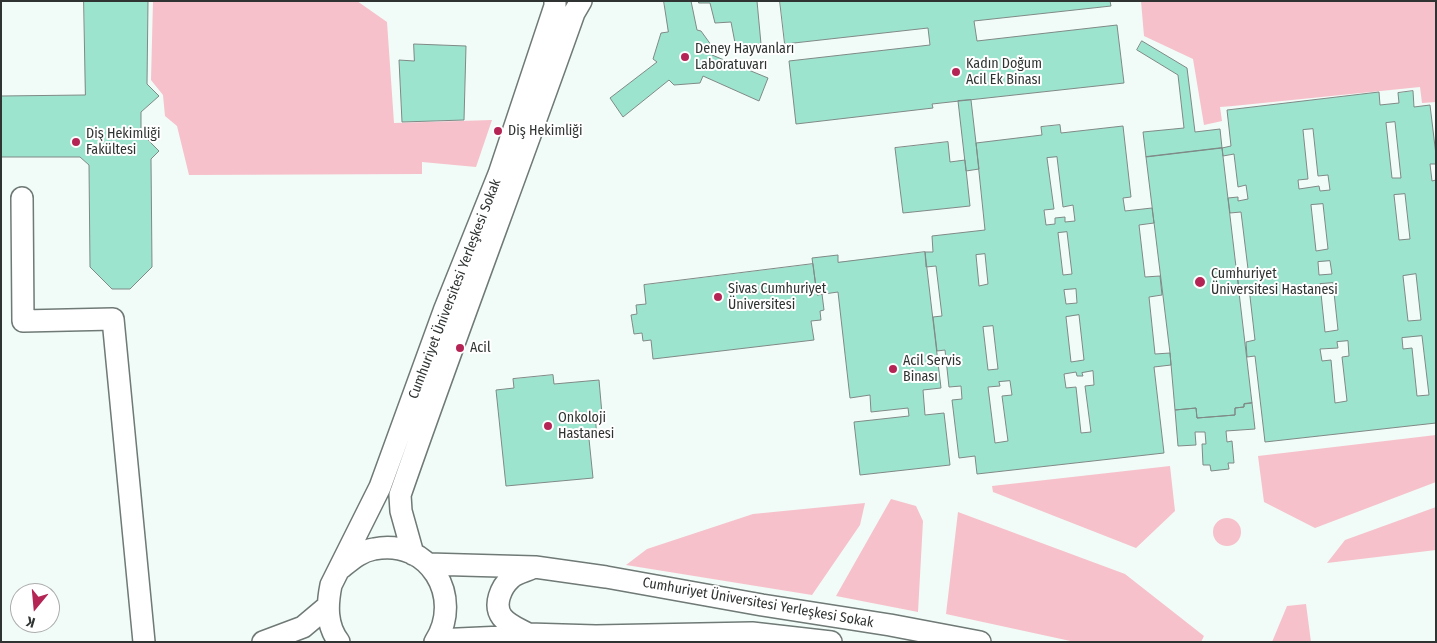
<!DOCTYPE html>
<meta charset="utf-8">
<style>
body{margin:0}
#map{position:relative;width:1437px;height:643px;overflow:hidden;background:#f1fcf8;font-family:"Fira Sans Condensed",sans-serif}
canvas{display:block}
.frame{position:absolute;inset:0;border:2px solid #2f3332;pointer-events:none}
.north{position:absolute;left:10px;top:583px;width:50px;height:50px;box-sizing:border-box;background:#fff;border:1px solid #acadad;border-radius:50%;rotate:197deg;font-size:14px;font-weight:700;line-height:20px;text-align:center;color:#2f3332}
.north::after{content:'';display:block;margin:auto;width:18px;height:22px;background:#b42555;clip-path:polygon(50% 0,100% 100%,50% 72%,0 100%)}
</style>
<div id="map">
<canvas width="1437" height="643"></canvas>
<div class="frame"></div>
<div class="north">K</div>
</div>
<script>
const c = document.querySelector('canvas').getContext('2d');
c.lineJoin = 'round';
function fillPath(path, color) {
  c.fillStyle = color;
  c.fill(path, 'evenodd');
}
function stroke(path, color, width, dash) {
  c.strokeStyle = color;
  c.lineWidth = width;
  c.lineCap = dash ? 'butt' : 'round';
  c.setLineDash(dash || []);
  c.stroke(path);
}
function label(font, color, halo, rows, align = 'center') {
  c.font = font + ' "Fira Sans Condensed",sans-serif';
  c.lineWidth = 4;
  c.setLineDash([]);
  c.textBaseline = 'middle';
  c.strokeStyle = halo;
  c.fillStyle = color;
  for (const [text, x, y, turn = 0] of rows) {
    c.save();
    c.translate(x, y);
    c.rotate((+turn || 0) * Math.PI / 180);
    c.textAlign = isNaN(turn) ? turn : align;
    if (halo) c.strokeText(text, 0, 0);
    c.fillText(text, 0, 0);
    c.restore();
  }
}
fillPath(new Path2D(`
 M153,1h204l30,21 7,101 98,-3 -16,47 -54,-5v12l-233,1 -12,-49 -12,-10 -2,-21 -12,-15z
 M1141,1h295v101l-14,1 -2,-16 -187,19 -13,1 2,14 -18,4 -11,-66 -49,-23z
 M1436,435v47l-121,46 -51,-26 -6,-46z
 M1170,466l5,45 -39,37 -143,-56 -1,-6z
 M891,499l25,7 7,15 -5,91 -82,-16z
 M865,503l-5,22 -48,70 -186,-30 21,-16 106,-35z
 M1436,507v43l-109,13 18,-23z
 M958,512l167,62 79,62 -3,6h-126l-129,-28z
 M1213 532a14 14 0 1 1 28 0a14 14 0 1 1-28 0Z
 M1306,604l5,38h-39l15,-36z`), '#f6c1ca');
const building = new Path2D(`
 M84,1h64l-1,83 12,12 -18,16v21l18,18 -8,8 1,108 -22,22h-18l-22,-22 -1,-102 -9,-8h-79v-61l84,-1z
 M664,1h27l6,29 4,1 13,18 -2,6 56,23 -9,23 -56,-25 -3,7 -26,2 -5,-5 -46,37 -13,-19 47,-36 -4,-3 8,-26 7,-1z
 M699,1h58l4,43 -25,4 -5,-26 -16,1 -5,-20h-11z
 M780,1h330l1,5 -137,15 3,20 140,-16 7,58 -192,21 1,4 -137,16 -7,-63 141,-16 -2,-17 -143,16z
 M1142,41l45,27 8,64 25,-3 2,19 -76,9 -3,-25 41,-4 -6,-53 -41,-25z
 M414,44l52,2 -2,74 -62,2 -3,-62 15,1z
 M1413,91l1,16 16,-2 6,50v9h-6l2,17 4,-1v243l-171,19 -10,-86 -8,1 -1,-15 9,-2 -6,-52 -10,1 -2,-19 11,-1 -7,-57 -11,1 -2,-15 10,-1v4l10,-2 -2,-14 -8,2 -4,-33 -11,2 -1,-8 9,-2 -4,-36 152,-18 1,13 19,-2 -1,-10zM1395,122l6,56h-9l-6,-55zM1313,129l5,47 10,-1 2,15 -10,1 -1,-5 -20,3 -1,-9 10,-1 -5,-49zM1405,194l5,45 -11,1 -5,-45zM1323,204l5,45 -12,2 -5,-46zM1330,261l2,13 -13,1 -1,-13zM1416,274l5,46 -13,1 -5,-45zM1333,283l5,47 -13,2 -5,-48zM1422,336l7,59 -12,1 -5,-48 -9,1 -1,-11zM1348,341l1,15 -7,1 5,44 -12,2 -4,-43 -9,1 -2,-12 18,-1 -1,-6z
 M971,100l8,69 -13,2 -8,-70z
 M1060,125l1,8 62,-7 8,71 -8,1 2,13 27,-3 2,15 -15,2 6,52 15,-1 2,19 -13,2 6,57 15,-1 1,12 -17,2 10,86 -187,21 -2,-18 -16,2 -7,-58 10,-1 -1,-13 -12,1 -4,-37 -8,1 -4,-34 9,-1 -6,-50 -10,1 -1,-15h8l-1,-16 53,-6 -9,-87 66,-8 -1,-8zM1057,157l6,50 10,-2 2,16 -10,1v-5l-10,1v6l-9,1 -2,-15 10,-1 -7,-51zM1067,232l5,42 -9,1 -5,-42zM985,254l3,30 -9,2 -3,-31zM1076,289l1,14 -11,1 -2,-14zM1079,315l5,45 -13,2 -5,-45zM993,326l5,43 -10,1 -5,-43zM1093,371l1,14 -9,1 6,46 -10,1 -5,-46 -10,1 -2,-14 12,-2 1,4h6l-1,-3zM1010,381l2,14 -10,1 6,45 -13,2 -7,-56 12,-1 -1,-4z
 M948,142l2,20 15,-2 5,46 -67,7 -8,-65z
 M1222,148l30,255 -8,1v3l-9,1v7l-38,3 -1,-10 -21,2 -5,-57 -24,-196z
 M925,252l16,136 -18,2 2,25 19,-2 6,52 -90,10 -6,-53 55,-6 -1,-8 -37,4 -1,-17 -20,3 -12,-106 -21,3 -5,-37 26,-3v7z
 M813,264l4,31 5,-1 2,16 -4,1 1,9 -10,1 3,19 -161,19 -2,-19 -8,1 -1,-8 -8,1 -3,-19 6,-1 -1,-9 10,-1 -2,-19z
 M553,375l1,9 45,-4 3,34h-7l2,24 -8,1 4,39 -87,8 -10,-96 18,-2 -1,-9z
 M1252,403l3,26 -29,2 1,11 5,-1 2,22h-6l1,6 -18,2 -1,-6h-7l-1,-21h4l-1,-12h-10l1,13 -18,1 -3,-36 21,-2 1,10 38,-3v-7l9,-1v-3z`);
fillPath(building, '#9de4ce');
stroke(building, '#7f8986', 1);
const street = new Path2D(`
 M22,198l1,123 90,-2 31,323
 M413,554l-12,-43 -1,-16c56,-161 117,-321 174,-482l7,-12
 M428,564l107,3 71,10 156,28 128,20 90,17
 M341,568c10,-8 20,-17 33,-19 55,-11 90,48 61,93
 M528,634c-9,-5 -20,-9 -26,-17 -9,-12 -1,-30 9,-39 5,-5 15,-7 21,-10
 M436,640l67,-3 25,-3 68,2 156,-3 79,9
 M263,642l40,-15 25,-21
 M339,642c-13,-17 -12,-37 -8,-57l49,-98 64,-176 55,-137 56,-168v-5`);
stroke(street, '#6f7976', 24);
stroke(street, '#fff', 21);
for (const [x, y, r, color] of [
 [685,57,5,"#b42555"],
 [956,72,5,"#b42555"],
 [498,131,5,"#b42555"],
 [76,142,5,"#b42555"],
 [1200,282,6,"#b42555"],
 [718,297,5,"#b42555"],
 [460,348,5,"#b42555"],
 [893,369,5,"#b42555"],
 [548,426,5,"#b42555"]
]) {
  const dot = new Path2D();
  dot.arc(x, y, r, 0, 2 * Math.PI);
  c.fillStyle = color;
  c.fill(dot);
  stroke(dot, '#fff', 2);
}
label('14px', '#2f3332', '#fff', [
 ["Deney Hayvanları",695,49],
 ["Laboratuvarı",695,65],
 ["Kadın Doğum",966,64],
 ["Acil Ek Binası",966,80],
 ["Diş Hekimliği",508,131],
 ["Diş Hekimliği",86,134],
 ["Fakültesi",86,150],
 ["Cumhuriyet",1211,274],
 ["Üniversitesi Hastanesi",1211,290],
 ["Sivas Cumhuriyet",728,289],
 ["Üniversitesi",728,305],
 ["Acil",470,348],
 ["Acil Servis",903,361],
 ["Binası",903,377],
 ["Onkoloji",558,418],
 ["Hastanesi",558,434]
], 'left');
label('14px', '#2f3332', '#fff', [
 ["Cumhuriyet Üniversitesi Yerleşkesi Sokak",455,289,-69],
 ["Cumhuriyet Üniversitesi Yerleşkesi Sokak",758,603,10]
]);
</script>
